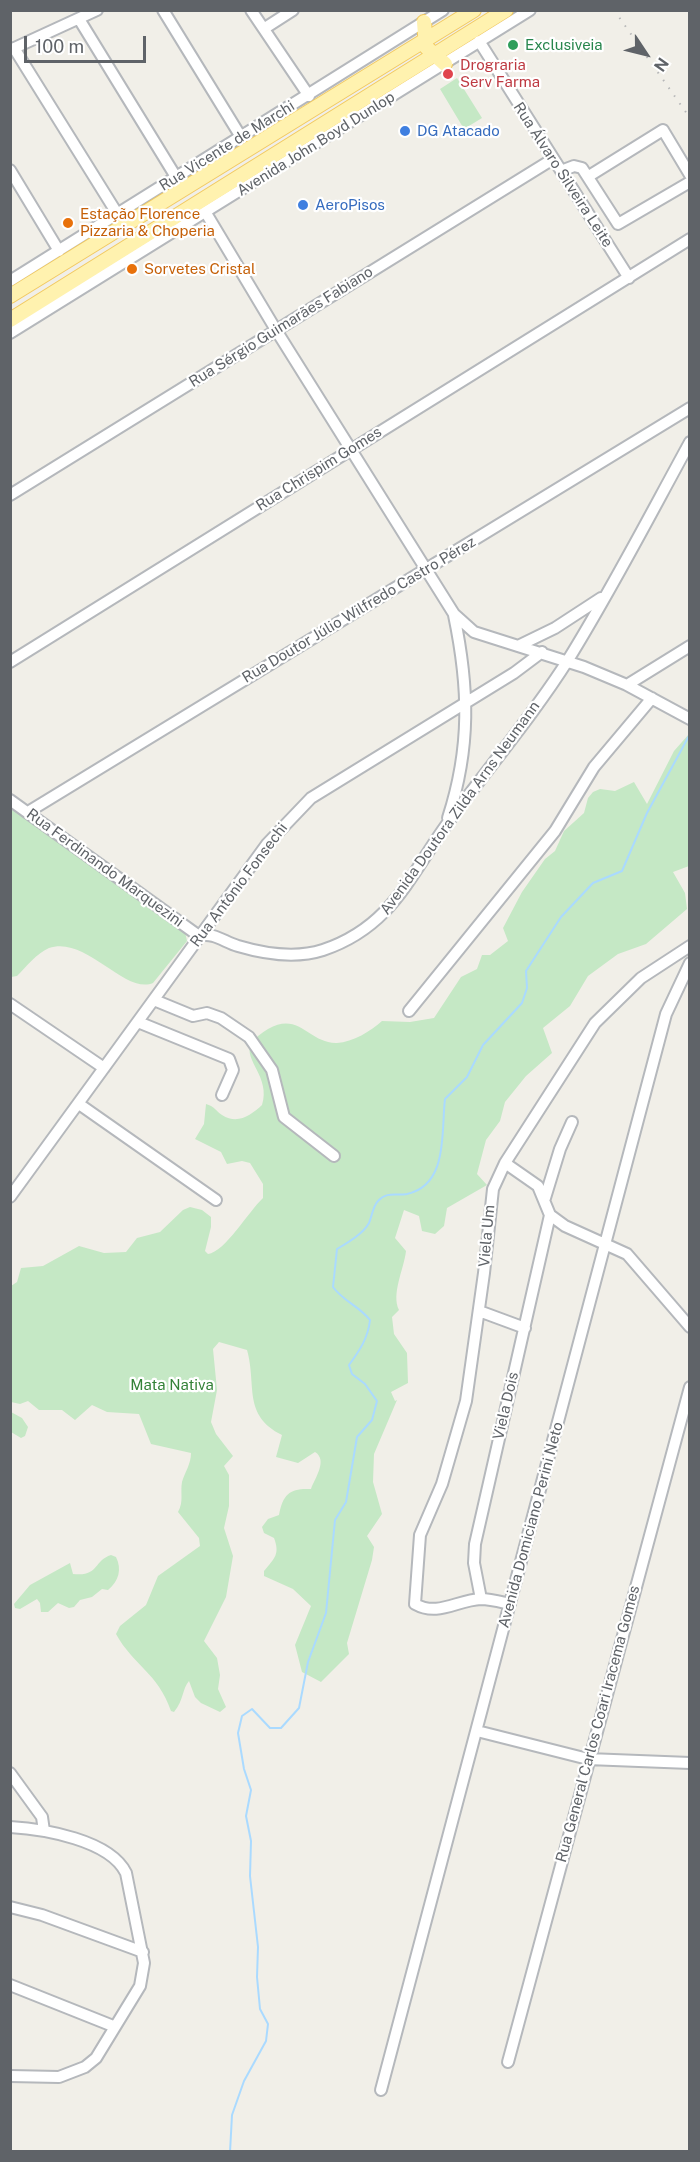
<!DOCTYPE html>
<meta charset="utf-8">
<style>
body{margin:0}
#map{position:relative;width:700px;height:2162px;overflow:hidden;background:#f1efe8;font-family:"Public Sans",sans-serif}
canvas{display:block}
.frame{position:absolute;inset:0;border:12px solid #5f6368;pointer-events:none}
.north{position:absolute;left:616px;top:24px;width:60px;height:60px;-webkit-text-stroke:4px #fff;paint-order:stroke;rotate:125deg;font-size:16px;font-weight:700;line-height:24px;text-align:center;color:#5f6368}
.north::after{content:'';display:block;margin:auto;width:21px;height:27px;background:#5f6368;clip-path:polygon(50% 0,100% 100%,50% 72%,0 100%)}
.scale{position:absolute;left:24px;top:36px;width:122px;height:27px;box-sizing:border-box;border:3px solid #5f6368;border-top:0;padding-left:8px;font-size:18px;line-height:21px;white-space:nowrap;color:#5f6368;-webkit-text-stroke:4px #fff;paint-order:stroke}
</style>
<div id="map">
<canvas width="700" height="2162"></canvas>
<div class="frame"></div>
<div class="north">N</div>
<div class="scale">100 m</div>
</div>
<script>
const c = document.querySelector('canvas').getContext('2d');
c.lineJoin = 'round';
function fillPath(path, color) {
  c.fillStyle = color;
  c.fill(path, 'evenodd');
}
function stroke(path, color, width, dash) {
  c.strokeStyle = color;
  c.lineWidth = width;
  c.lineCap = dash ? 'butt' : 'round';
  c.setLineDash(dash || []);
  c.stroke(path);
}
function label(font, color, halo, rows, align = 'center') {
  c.font = font + ' "Public Sans",sans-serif';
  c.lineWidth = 4.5;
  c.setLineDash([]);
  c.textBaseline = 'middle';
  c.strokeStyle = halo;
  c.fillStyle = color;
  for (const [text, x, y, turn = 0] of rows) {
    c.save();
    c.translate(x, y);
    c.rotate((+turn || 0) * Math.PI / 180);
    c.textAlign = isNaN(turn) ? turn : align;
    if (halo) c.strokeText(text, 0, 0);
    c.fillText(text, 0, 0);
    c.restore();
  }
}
fillPath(new Path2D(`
 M457,78l25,40 -18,11 -24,-40z
 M689,734v132l-16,6 12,21 2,16 -41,35 -28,10 -30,22 -18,30 -27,22 9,25 -26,23 -21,26 -5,19 -14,19 -9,34 10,11 -40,23 -3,18 -9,8 -13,-3 -3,-15 -15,-6 -9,28 11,13c-2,18 -15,43 -7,59l-7,7 2,17 13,19 1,30 -17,9 4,9 2,-1 -23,54 -1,28 9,32 -15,22 7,11 -2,13 -25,83 2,11 -28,28 -19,-10 -7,-27 16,-39 -18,-17 -29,-13v-5c11,-13 16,-17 10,-33l-10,-5 -2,-6 6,-8 11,-4c4,-22 12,-27 32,-26 4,-11 17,-29 4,-37l-17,11 -22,-6 6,-22c-40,-20 -25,-50 -35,-85l-28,-8 -6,7 4,41 -6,32 5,12 17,22 -9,10 5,9v31l-5,22 9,28 -7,41 -22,44 13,17 3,17 -2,14 8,18 -6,5 -19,-9 -6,-6 -6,-16c-7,8 -5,19 -15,31l-3,-1c-13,-38 -38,-46 -55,-77l4,-8 26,-21 12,-29 42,-30 -1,-8 -21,-26c6,-11 2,-19 4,-30 3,-10 9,-18 9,-29l-40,-9 -12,-30 -32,-2 -15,-7 -17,15 -13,-10h-23l-11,-9 -8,3 -9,-2v-116l6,-4 4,-14 22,-2 36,-20 25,7 22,-1 11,-14 23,-6 23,-22 7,-3 12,3 9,7v10l-6,24 3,3c17,-2 40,-42 55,-56v-14l-13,-21 -8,-2 -15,3 -6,-12 -26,-13 9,-15 2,-20c8,2 10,7 16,11 16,10 29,0 40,-10 9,-28 -19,-45 -11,-61 4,-7 11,-11 17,-15 32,-18 41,15 69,14 16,-1 34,-12 45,-22l28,1 24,-4 27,-41 16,-8 5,-14h8l18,-14 -5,-13 19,-36 23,-33 10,-8 9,-20 20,-18 4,-15 5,-6 7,-3 15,2 19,-9 13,22 27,-53z
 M10,804l175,128 2,9 -34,42c-28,12 -67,-48 -104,-35 -13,6 -22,18 -32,28l-6,1z
 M11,1412l11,6 6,9 -3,9 -4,2 -10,-6z
 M111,1555l5,2c6,12 3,24 -8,33l-6,-1 -10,8 -12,3 -6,7 -5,1 -11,-5 -10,9h-7l-1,-9 -3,-4 -17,10 -5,-1 -1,-4 16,-19 40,-22 3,11c26,3 20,-13 38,-19z`), '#c5e8c5');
stroke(new Path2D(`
 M230,2152l2,-37 12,-34 22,-40 2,-17 -8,-15 -3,-32 1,-30 -8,-71 1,-35 -5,-25 5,-26 -7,-21 -6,-36 4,-17 10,-7 18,19h11l18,-20 9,-46 18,-49 9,-93 11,-18 11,-65 15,-17 5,-19 -12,-17 -13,-10 -3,-9c11,-15 19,-27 21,-45 -11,-14 -27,-19 -37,-33l4,-38c10,-6 26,-15 32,-26 3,-7 4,-17 9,-22 9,-10 18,-5 29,-7 42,-9 34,-64 38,-95l22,-22 16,-32 39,-42 5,-15 -1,-17 35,-54 32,-34 29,-12 25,-58 43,-79`), '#aadaff', 2);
const minor = new Path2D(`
 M163,10l78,127
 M251,10l58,86
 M79,19l97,158
 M265,28l28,-18
 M479,41l150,237
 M14,48l104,167
 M10,50l87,-40
 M10,170l49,81
 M561,171l13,-5 8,2 36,56 72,-42
 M589,176l74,-46 27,45
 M206,213l70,117 178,284 20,18 110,35 43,18 63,34
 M10,281l433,-271
 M10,333l520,-323
 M10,495l543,-336
 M518,646l37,-18 46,-30
 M10,662l680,-423
 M627,685l63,-39
 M10,800l189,136c15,-4 25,6 39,10 27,8 57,13 85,4 68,-23 86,-73 124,-126 40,-55 85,-107 121,-164 44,-71 82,-145 122,-218
 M28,812l662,-404
 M448,818c23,-71 21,-131 6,-203
 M154,1000l39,16 14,-3 14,5 28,19 23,33 12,47 50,39
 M10,1004l94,64
 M409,1011l146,-180 39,-64 58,-69
 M138,1022l91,37 4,11 -11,25
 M79,1104l137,96
 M505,1163l33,23 12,29 15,11 62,28 63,73
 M10,1197l257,-353 44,-46 203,-125 28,-21
 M545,1198l15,-49 12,-27
 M479,1311l46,17
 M481,1599l-7,-36 1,-19 75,-329
 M510,1604c-9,-2 -20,-5 -29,-5 -24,1 -43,18 -66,5l5,-69 22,-51 24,-83 18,-128 9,-84 12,-26 90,-140 46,-45 49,-32
 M477,1731l111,28 102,4
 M10,1773l32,44 2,14
 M10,1827c34,2 100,13 116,46l18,90 -4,23 -44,72 -11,9 -26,10 -49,-1
 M10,1907l32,8 101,37
 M10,1985l103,41
 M508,2062l182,-675
 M381,2090l285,-1076 24,-51`);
const major = new Path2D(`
 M424,22l2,25 19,17
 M10,296l464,-286
 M10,320l496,-310`);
stroke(minor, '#b5b8bc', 14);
stroke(major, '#f2c960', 16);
stroke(minor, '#fff', 10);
stroke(major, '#fff2af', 14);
stroke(new Path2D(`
 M614,10l76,108`), '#b6b7b8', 2, [1.5, 8]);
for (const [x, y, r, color] of [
 [513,45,6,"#2e9e5b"],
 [448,74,6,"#e0444e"],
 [405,131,6,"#3f7fe0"],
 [303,205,6,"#3f7fe0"],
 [68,223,6,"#e8710a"],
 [132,269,6,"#e8710a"]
]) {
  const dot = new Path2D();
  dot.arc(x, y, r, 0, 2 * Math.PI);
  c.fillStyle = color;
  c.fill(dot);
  stroke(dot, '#fff', 2);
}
label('15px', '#27864d', '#fff', [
 ["Exclusiveia",525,45]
], 'left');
label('15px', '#be3a42', '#fff', [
 ["Drograria",460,65],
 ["Serv Farma",460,82]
], 'left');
label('15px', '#366cbe', '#fff', [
 ["DG Atacado",417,131],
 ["AeroPisos",315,205]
], 'left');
label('15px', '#5f6368', '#fff', [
 ["Avenida John Boyd Dunlop",316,144,-32],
 ["Rua Vicente de Marchi",227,146,-32],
 ["Rua Álvaro Silveira Leite",563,175,57],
 ["Rua Sérgio Guimarães Fabiano",281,327,-32],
 ["Rua Chrispim Gomes",319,469,-32],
 ["Rua Doutor Júlio Wilfredo Castro Pérez",359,610,-31],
 ["Avenida Doutora Zilda Arns Neumann",460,808,-54],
 ["Rua Ferdinando Marquezini",105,868,36],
 ["Rua Antônio Fonsechi",239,885,-53],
 ["Viela Um",487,1236,-85],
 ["Viela Dois",506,1406,-77],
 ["Avenida Domiciano Perini Neto",531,1525,-75],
 ["Rua General Carlos Coari Iracema Gomes",598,1724,-75]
]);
label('15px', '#c56008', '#fff', [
 ["Estação Florence",80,214],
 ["Pizzaria & Choperia",80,231],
 ["Sorvetes Cristal",144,269]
], 'left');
label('15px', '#348238', '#fff', [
 ["Mata Nativa",172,1385]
]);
</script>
